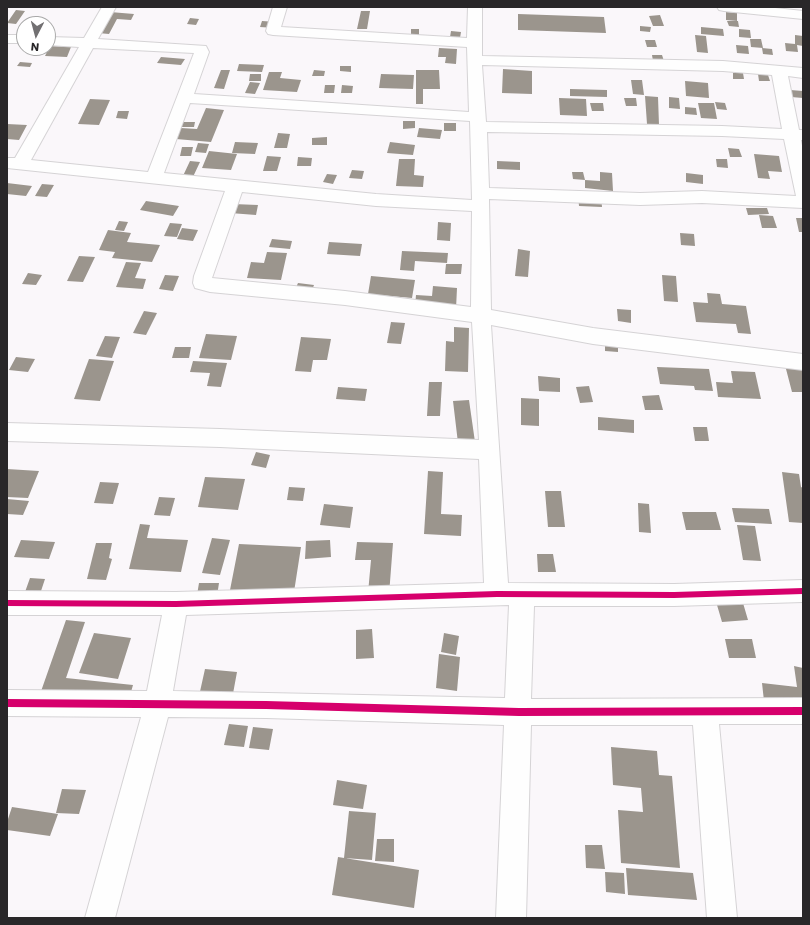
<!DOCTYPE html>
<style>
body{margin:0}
#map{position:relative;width:810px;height:925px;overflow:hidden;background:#faf7fa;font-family:Poppins,sans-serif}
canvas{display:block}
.frame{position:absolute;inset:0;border:8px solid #292729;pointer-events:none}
.north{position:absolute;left:16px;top:16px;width:40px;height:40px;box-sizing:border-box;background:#fff;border:1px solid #a9a9a9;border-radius:50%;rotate:186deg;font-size:11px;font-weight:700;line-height:16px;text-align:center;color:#292729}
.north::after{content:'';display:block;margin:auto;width:14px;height:18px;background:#727072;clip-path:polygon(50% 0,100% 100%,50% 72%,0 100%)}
</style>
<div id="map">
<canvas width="810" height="925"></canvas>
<div class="frame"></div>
<div class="north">N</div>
</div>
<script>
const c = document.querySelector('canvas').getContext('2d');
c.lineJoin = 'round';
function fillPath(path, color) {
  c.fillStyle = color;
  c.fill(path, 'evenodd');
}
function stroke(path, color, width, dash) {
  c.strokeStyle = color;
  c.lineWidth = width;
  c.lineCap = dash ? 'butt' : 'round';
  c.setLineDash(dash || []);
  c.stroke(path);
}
fillPath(new Path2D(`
 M16,10l9,1 -9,13 -9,-1z
 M361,11h9l-3,18h-10z
 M110,12l24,2 -3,6 -14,-1 -8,15 -11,-1z
 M726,12l11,1v8l-11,-1z
 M518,14l86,3 2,16 -88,-3z
 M660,15l4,11h-11l-4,-10z
 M190,18l9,1 -3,6 -9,-1z
 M262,21l15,1 -2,6 -15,-1z
 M727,21h11l1,6 -10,-1z
 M640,26l11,1 -1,5 -10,-1z
 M701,27l22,2 1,7 -23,-2z
 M411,29h8v7h-8z
 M739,29l11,1 1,8 -12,-1z
 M451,31l10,1 -1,6 -10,-1z
 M695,35l11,1 2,17 -11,-1z
 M795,35l8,1v10l-6,-1 1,7 -12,-1 -1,-8 10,1z
 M750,39h11l2,9 -12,-1z
 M645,40h10l2,7h-10z
 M736,45l12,1 1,8 -12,-1z
 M50,46l21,1 -4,10 -22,-1z
 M439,48l18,1 -1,15 -11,-1 1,-6h-8z
 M762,48l10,1 1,6 -10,-1z
 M652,55h10l2,6h-11z
 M161,57l24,2 -4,6 -24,-2z
 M20,62l12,1 -2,4 -13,-1z
 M239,64l25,1 -2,7 -25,-1z
 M340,66h11v6l-11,-1z
 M503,69l29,2v23l-30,-1z
 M221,70h9l-6,19 -10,-1z
 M314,70l11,1 -1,5h-12z
 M416,70h23l1,19h-17v15h-7z
 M269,72h13l-2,6 21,2 -4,12 -34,-2z
 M733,73h10l1,6h-11z
 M250,74h11v7h-12z
 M381,74l33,1 -1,14 -34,-1z
 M758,74l10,1 2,6h-11z
 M631,80h11l2,15 -11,-1z
 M685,81l23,2 1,15 -23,-2z
 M250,82l10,1 -5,11 -10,-1z
 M325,85h10l-1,8h-10z
 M342,85l11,1 -1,7h-11z
 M570,89l37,1v7l-37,-1z
 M790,90l13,1v7l-12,-1z
 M645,96l13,1 1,28 -12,-1z
 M669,97l10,1 1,11 -11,-1z
 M559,98l27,1 1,17 -27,-1z
 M624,98h12l1,8h-11z
 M90,99l20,1 -11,25 -21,-1z
 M715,102l10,1 2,7 -10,-1z
 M590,103h13l1,8h-12z
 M698,103h16l3,16 -16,-1z
 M685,107l11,1 1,7 -12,-1z
 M206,108l18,2 -13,32 -35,-3 5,-11 16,1z
 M118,111h11l-2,8 -11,-1z
 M403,121h12v7l-12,1z
 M179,122h16l-1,5h-17z
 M444,123h12v8h-12z
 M7,124l20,1 -8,15 -12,-1z
 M419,128l23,2 -2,9 -23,-2z
 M278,133l12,1 -3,14h-13z
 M327,137v8h-15v-7z
 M235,142l23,1 -3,11 -23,-1z
 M390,142l25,3 -2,10 -26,-2z
 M198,143l11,1 -3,9 -11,-1z
 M182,147h11l-2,9h-11z
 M728,148l11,1 3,8h-12z
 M209,151l28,3 -6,16 -29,-2z
 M754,154l25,2 3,16 -14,-1 2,8 -12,-1z
 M267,156l14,1 -4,14h-14z
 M298,157l14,1 -1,8h-14z
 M399,159h16l-1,16 10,1 -1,11 -27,-1z
 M716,159h11l1,9 -11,-1z
 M190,161l10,1 -8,17 -10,-1z
 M497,161l23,1v8l-23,-1z
 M352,170l12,1 -2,8 -13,-1z
 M572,172h11l2,8 -12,-1z
 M600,172l12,1 1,18 -28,-3v-8l15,1z
 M686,173l17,2v9l-17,-2z
 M327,174l10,1 -4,9 -10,-2z
 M7,183l25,3 -6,10 -19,-2z
 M42,184l12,1 -7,12 -12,-1z
 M578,194l23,1 1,12 -23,-1z
 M146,201l33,5 -6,10 -33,-6z
 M233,204l25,1 -2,10 -26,-2z
 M746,208h21l2,6 -21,1z
 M759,215l14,1 4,12h-15z
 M796,218h7v14h-4z
 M119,221l9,1 -4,9 -9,-1z
 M438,222l13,1 -1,18 -13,-1z
 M170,223l12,1 -5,13 -13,-1z
 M182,228l16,2 -5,11 -16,-2z
 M108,230l23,3 -4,9 33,3 -8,17 -40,-4 3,-6 -16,-2z
 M680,233l14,1 1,12 -14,-1z
 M272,239l20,2 -2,8 -21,-2z
 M329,242l33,2 -2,12 -33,-2z
 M518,249l12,2 -2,26 -13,-1z
 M402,251l46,2 -1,10 -32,-2 -1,10 -14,-1z
 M267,252l20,1 -6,27 -34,-2 4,-16 13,1z
 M79,256l16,1 -12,25 -16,-1z
 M126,262l15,1 -6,15 11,1 -3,10 -27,-2z
 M446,264h16l-1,10h-16z
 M28,273l14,2 -6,10 -14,-1z
 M165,275l14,1 -6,15 -14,-2z
 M662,275l14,1 2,26 -14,-1z
 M371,276l44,4 -3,18 -44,-4z
 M298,283l16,2 -4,10 -16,-3z
 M433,286l24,2 -1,21 -41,-3 1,-11 16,1z
 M707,293l13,1 2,10 24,2 5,28 -13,-1 -2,-9 -40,-2 -3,-20 15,1z
 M617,309l14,1v13l-13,-2z
 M144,311l13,2 -11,22 -13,-2z
 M391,322l14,1 -4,21 -14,-1z
 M454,327l15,1 -1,44 -23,-1 1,-30 8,1z
 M206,334l31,2 -6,24 -32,-2z
 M105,336l15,1 -8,21 -16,-2z
 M301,337l30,2 -4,21h-14l-2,12 -16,-1z
 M605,342l13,1v9l-13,-1z
 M175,347h16l-2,11h-17z
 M16,357l19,2 -7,13 -19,-2z
 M89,359l25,2 -14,40 -26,-2z
 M193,361l34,2 -6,24 -14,-1 3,-13 -20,-1z
 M657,367l52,2 4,22 -18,-1 -1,-4 -34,-2z
 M786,369h17v23h-11z
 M731,371l24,1 6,27 -43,-2 -2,-15 17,1z
 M538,376l22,2v14l-21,-1z
 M429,382h13l-2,34h-13z
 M589,386l4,16 -13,1 -4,-16z
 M338,387l29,2 -2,12 -29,-2z
 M659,395l4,15h-18l-3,-14z
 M521,398l18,1v27l-18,-1z
 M469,400l6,42 -17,1 -5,-42z
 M598,417l36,3v13l-36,-3z
 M693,427h14l2,14h-14z
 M256,452l14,3 -4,13 -15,-3z
 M7,469l32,2 -11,27 -21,-1z
 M428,471l15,1 -2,42 21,1 -1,21 -37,-2z
 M782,472l17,2 2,13 2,1v35l-14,-1z
 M205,477l40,2 -7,31 -40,-3z
 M100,482l19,1 -6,21 -19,-1z
 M289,487l16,1 -2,13 -16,-1z
 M545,491h16l4,36h-17z
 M159,497l16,1 -5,18 -16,-1z
 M7,499l22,2 -6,14 -16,-1z
 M638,503l11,1 2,29 -12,-1z
 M324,504l29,3 -3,21 -30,-3z
 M732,508l37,1 3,15 -37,-2z
 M682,512h34l5,18h-35z
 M140,524l10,1 -3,13 41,2 -7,32 -52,-3z
 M737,525l18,1 6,35 -18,-1z
 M212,538l18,2 -10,35 -18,-2z
 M21,540l34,2 -6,17 -35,-2z
 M330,540l1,17 -26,2 1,-18z
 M357,542l36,1 -4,52 -21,-2 3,-33h-16z
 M96,543h16l-3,15 3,1 -6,21 -19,-1z
 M239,544l62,3 -7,45 -64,-2z
 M537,554h16l3,18h-18z
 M30,578l15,1 -5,15 -15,-2z
 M199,583h20l-2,13 -20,-1z
 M743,603l5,17 -26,2 -5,-17z
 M66,620l19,2 -19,56 67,7 -6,21 -88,-9z
 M372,629l2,29 -18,1v-29z
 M94,633l37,5 -13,41 -39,-6z
 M444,633l15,3 -3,19 -15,-3z
 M725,639h27l4,19h-27z
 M439,654l21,3 -3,34 -21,-3z
 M794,666l9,2v38l-39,-5 -2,-18 35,4z
 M205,669l32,3 -5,27 -33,-3z
 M229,724l19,2 -4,21 -20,-2z
 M253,727l20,2 -4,21 -20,-2z
 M611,747l46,4 2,24 13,1 8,92 -59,-5 -3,-53 25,2 -2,-24 -28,-3z
 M337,780l30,5 -4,24 -30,-4z
 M62,789l24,1 -7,24 -23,-1z
 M12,807l46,7 -8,22 -43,-6v-8z
 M349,811l27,2 -4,47 -28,-2z
 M377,839h17v23l-19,-1z
 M585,845h17l3,24 -19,-1z
 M338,857l81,13 -5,38 -82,-13z
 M626,868l67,5 4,27 -69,-5z
 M605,872l19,1 1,21 -19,-2z`), '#9b958d');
const minor = new Path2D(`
 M102,7h14l-18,32 108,7 3,6 -15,42 275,18 -2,-65 -194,-12 -5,-1 -2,-3 7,-24h14l-6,20 186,11 1,-31h14v49l241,5 80,7v10l-15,-2 11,54h4v10h-2l2,11v57l-101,-5 -62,2 -151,-6 2,111 102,18 210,26v16l-210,-26 -102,-19 17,258 166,1 129,-4v22l-129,4h-140l-3,93 272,-1v26h-84l18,194h-30l-14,-193h-162l-5,193h-30l8,-193 -238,-7 -98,-1 -53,201h-30l56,-201 -134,-1v-26l140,1 15,-76h-155v-24l169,1 308,-9 -5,-124 -259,-12 -213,-6v-18l213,6 259,11 -7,-118 -127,-17 -135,-13 -15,-4 -2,-5 1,-7 31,-85 -218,-23v-10h8l64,-111 -31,-2v-8l36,1zM93,48l101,5 -46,119 -117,-12zM482,65l241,6 49,4 10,54 -60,-3 -236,-4zM190,103l280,18 2,79 -96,-6 -212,-21zM487,132l235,4 62,3 12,57 -94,-5 -62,2 -151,-5zM242,192l134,14 96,5 -1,96 -126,-16 -133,-13zM509,605l-4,93 -332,-7 13,-76z
 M717,7h49l37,4v8l-79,-8 -5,-1z
 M7,35h17v8h-17z`);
stroke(minor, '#d5d3d5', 2);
fillPath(minor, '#fefefe');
fillPath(new Path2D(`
 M803,588v6l-129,4 -177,-1 -321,10 -169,-1v-6l169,1 321,-10 177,1z
 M7,699l259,2 253,7 284,-1v8l-284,1 -253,-7 -259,-2z`), '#d6006c');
</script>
